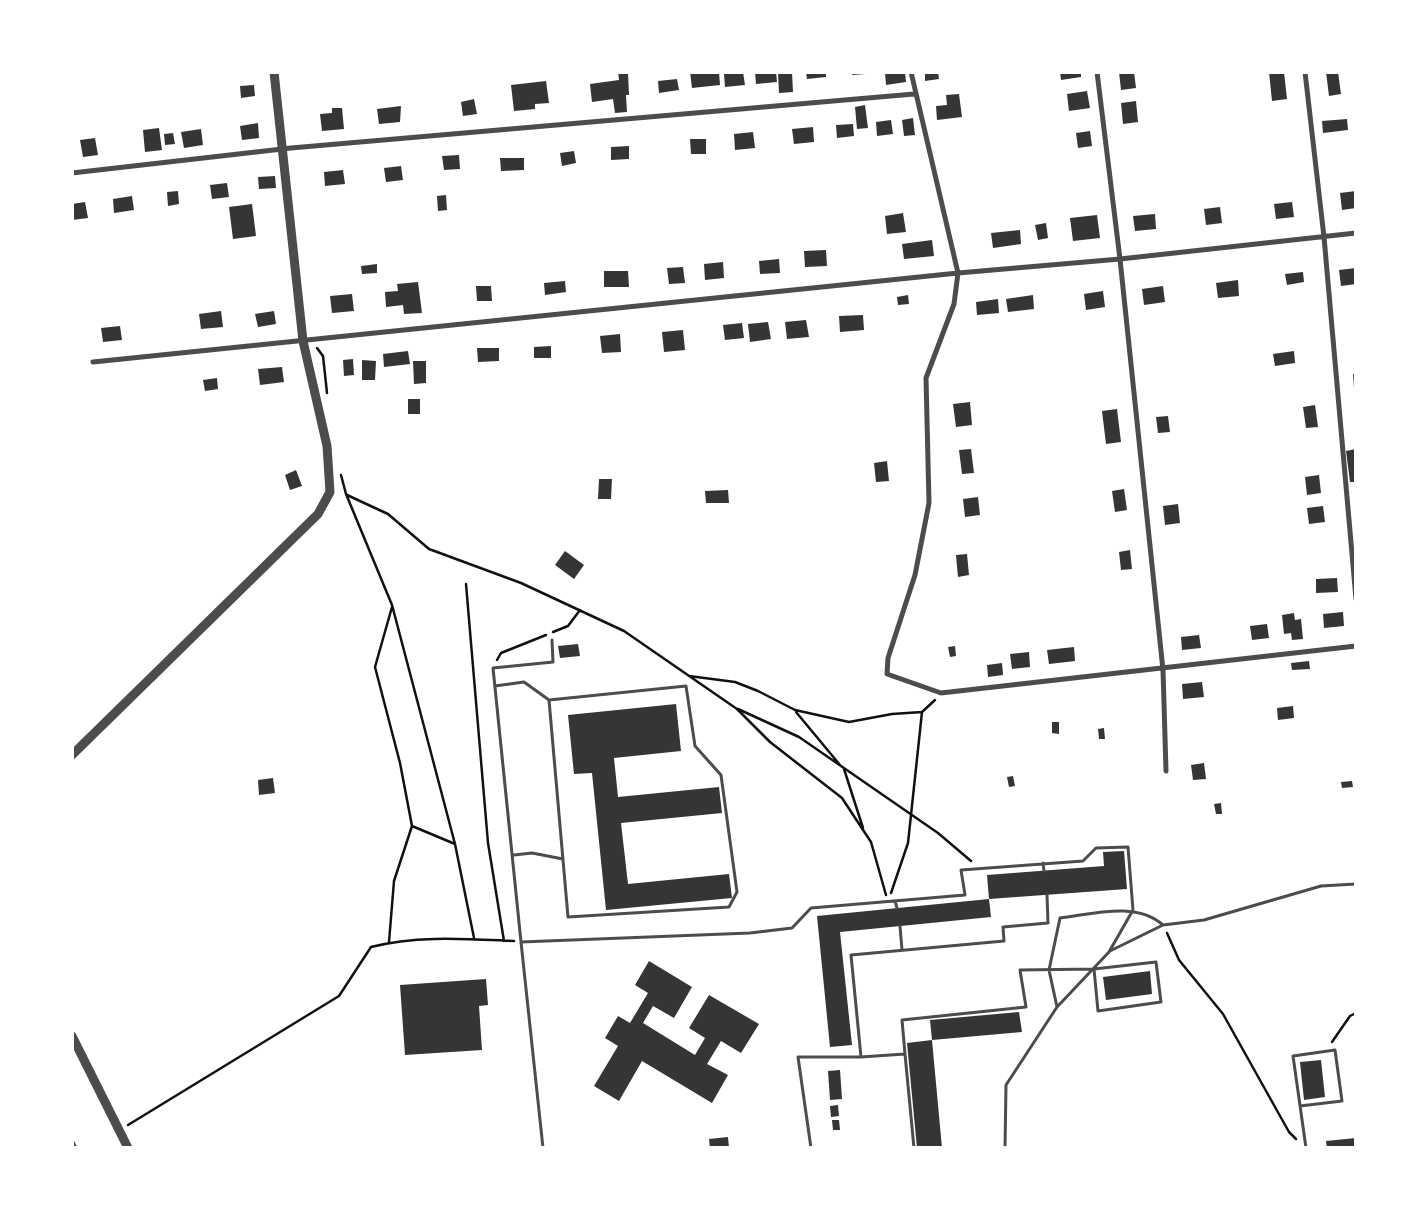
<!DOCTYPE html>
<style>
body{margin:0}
#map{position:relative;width:1428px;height:1220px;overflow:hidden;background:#fff;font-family:Commissioner,sans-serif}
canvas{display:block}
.frame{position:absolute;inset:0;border:74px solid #fff;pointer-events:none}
</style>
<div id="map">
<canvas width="1428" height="1220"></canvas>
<div class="frame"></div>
</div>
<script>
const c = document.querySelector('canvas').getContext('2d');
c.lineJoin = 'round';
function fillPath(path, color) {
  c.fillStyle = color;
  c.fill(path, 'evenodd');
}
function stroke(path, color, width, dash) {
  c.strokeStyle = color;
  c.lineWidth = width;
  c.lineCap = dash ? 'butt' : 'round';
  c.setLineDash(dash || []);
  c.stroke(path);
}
fillPath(new Path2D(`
 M618,72h10l1,23h-3l1,17 -12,1 -2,-14 -21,3 -2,-18 29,-4z
 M690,72h29l1,13 -28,3z
 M743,72l2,13 -20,2 -1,-13z
 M755,72h21l1,10 -21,2z
 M778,72h14l1,20 -14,1z
 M806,72h20v5l-19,2z
 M852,72h14v2l-14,1z
 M885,72h20l1,10 -20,3z
 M925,72h13l1,7 -14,2z
 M1060,72h21v5l-20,3z
 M1119,72h15l2,16 -15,2z
 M1269,72h15l3,27 -15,2z
 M1326,72h12l3,22 -12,2z
 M677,79l2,11 -20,3 -1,-12z
 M546,81l3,22 -14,1v5l-21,2 -3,-26z
 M254,85l1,11 -14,2 -1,-12z
 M1087,91l3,17 -21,3 -2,-17z
 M959,94l3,23 -25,3 -1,-14 11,-1 -1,-10z
 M474,99l3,15 -14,2 -2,-14z
 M1136,101l2,21 -15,2 -2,-21z
 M865,105l3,23 -11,1 -2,-22z
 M401,106l-1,16 -21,2 -2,-15z
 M332,108h10l2,21 -22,2 -2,-17 12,-1z
 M913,118l2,17 -11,1 -2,-16z
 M1347,119l1,11 -25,3 -1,-12z
 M891,120l2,14 -16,2 -1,-14z
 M258,123l1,15 -17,2 -2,-14z
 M853,124l1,12 -17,2 -1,-13z
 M813,127l1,15 -20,2 -2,-15z
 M159,128l3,22 -17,2 -2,-22z
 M201,129l2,16 -19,3 -3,-16z
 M1090,131l2,15 -14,2 -2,-15z
 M753,132l2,16 -20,2 -1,-16z
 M173,133l2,11 -10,1 -1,-11z
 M95,138l3,17 -15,2 -3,-17z
 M690,139h16v15h-15z
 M629,146v13l-18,1v-13z
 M574,151l2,12 -14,3 -2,-13z
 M459,155l1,14 -16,1 -2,-14z
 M500,158h24v12l-23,1z
 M401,166l2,14 -17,2 -2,-14z
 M343,170l2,14 -20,2 -1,-14z
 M275,176l1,12 -17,1 -1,-12z
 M227,183l2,14 -17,2 -2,-14z
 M178,191l1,13 -11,2 -1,-14z
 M1356,191v17l-14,2 -2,-17z
 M446,195l1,15 -9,1 -1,-15z
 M132,196l2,14 -20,3 -1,-14z
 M85,202l3,16 -16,2v-16z
 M1292,202l2,15 -18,2 -2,-15z
 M252,204l4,32 -23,3 -4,-32z
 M1220,207l2,16 -16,2 -2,-16z
 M903,213l3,19 -19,2 -2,-18z
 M1155,214l1,15 -21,2 -2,-15z
 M1097,215l3,23 -27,3 -3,-23z
 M1046,223l2,15 -10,2 -3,-15z
 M1020,230l1,14 -28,4 -2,-15z
 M932,240l2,16 -30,3 -2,-15z
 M826,250l1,16 -22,1 -1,-16z
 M779,259l1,14 -20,1 -1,-13z
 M723,262l1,16 -19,2 -1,-16z
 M377,264v9l-15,1 -1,-8z
 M683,267l2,16 -16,1 -2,-16z
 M1356,268v16l-15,2 -2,-16z
 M604,271h24l1,16h-25z
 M1303,272l1,10 -17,3 -2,-11z
 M1238,280l1,16 -21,2 -2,-15z
 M565,281l1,11 -21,3 -1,-12z
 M418,282l4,31 -18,1 -1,-9 -17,2 -1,-15 13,-1 -1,-7z
 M476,286h15l1,15h-15z
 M1163,286l2,16 -21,3 -2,-16z
 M1103,291l2,16 -19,3 -2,-16z
 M352,294l2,17 -22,2 -2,-17z
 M908,295l1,9 -11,1 -1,-8z
 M1033,295l1,14 -26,3 -2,-13z
 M998,299l1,14 -22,2 -1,-13z
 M221,311l2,16 -22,2 -2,-15z
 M274,311l2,13 -18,3 -3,-13z
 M863,315l1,15 -24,2 -1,-16z
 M806,320l3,17 -22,2 -2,-17z
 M768,322l3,17 -21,3 -2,-18z
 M742,323l2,15 -19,2 -2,-15z
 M120,326l2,14 -19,2 -2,-14z
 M683,330l2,20 -21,2 -2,-20z
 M620,334l1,18 -19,1 -2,-17z
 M551,346v12h-17v-11z
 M477,348h22v13l-21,1z
 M408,351l2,13 -26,3 -1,-13z
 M1294,351l1,12 -20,3 -2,-12z
 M353,359l1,16 -10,1 -1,-16z
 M362,360l14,1 -1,19h-13z
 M413,361h13v22l-12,1z
 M282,367l2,15 -24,3 -2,-16z
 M1353,374h3v14h-2z
 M217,378l1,11 -13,2 -2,-11z
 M408,399h12v15h-12z
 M970,402l2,23 -16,2 -3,-23z
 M1315,405l3,22 -12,1 -3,-21z
 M1117,409l4,33 -15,2 -4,-33z
 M1168,416l2,16 -12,1 -2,-16z
 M971,449l3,24 -12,1 -3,-24z
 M1356,449v33h-6l-4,-31z
 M887,461l2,20 -13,1 -2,-19z
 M296,470l6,16 -12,4 -5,-15z
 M1319,475l2,18 -14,2 -2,-18z
 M599,479h13l-1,20h-13z
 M1124,489l3,21 -12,2 -3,-21z
 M728,490l1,13h-23l-1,-12z
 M978,497l2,18 -15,2 -2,-18z
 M1178,504l2,19 -15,2 -2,-19z
 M1323,506l2,16 -16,2 -2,-16z
 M1130,550l2,19 -11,1 -2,-18z
 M565,551l19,14 -10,14 -19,-14z
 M967,554l2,21 -11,2 -2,-22z
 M1337,578l1,14 -22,1v-14z
 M1343,612l1,14 -20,2 -1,-14z
 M1294,613l1,7 6,-1 2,20 -11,1 -1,-7 -7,1 -2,-19z
 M1267,624l2,14 -17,2 -2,-14z
 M1199,635l2,13 -19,2 -1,-13z
 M578,644l2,12 -20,2 -2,-12z
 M955,646l1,10 -6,1 -2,-10z
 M1074,647l1,14 -26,3 -2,-14z
 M1029,652l1,15 -18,2 -2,-15z
 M1309,661l1,8 -18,1 -1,-7z
 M1002,663l1,12 -15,2 -1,-12z
 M1202,682l2,15 -21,2 -1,-15z
 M676,704l5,47 -67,7 4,39 101,-10 3,26 -101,10 7,61 101,-10 3,24 -126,12 -14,-137 -18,1 -6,-59z
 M1293,706l1,12 -16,2 -1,-12z
 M1052,722h7v12l-7,-1z
 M1104,728l1,11h-6l-1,-10z
 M1204,763l2,16 -13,1 -2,-15z
 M1013,776l2,10 -6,1 -2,-10z
 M273,778l2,15 -16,2 -1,-15z
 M1352,781l1,6 -11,1 -1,-6z
 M1221,803l1,11h-6l-2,-10z
 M1124,851l3,38 -138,10 -2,-24 117,-9 -1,-14z
 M989,899l2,18 -151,15 12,113 -22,2 -13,-131z
 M649,961l43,26 -18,31 -21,-12 -10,17 52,32 10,-17 -16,-10 20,-33 50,29 -18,29 -20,-12 -14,23 21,11 -16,28 -70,-42 -23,40 -25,-15 24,-40 -13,-8 13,-22 12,7 18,-30 -13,-8z
 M1150,971l2,23 -46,6 -3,-23z
 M486,979l2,26 -9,1 3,44 -77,5 -5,-70z
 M1019,1012l3,20 -90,8 -2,-20z
 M932,1040l10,108h-25l-10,-105z
 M1321,1060l4,37 -21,3 -4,-38z
 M840,1070l2,29 -12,1 -2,-29z
 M838,1105l1,11 -8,1 -1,-11z
 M832,1120h7l1,10h-7z
 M728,1137l1,11h-19l-1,-9z
 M1356,1138v10h-29l-1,-7z`), '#353535');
stroke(new Path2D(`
 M317,348l6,8 4,37
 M341,475l5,19 46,111 63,239
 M347,495l41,19 41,35 92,34 103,48 113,78 33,33 72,56 29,44 15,53
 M466,584l22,259 16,98
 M553,632l15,-6 12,-16
 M497,660l4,-7 45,-18
 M689,676l46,6 23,9 37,19 54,12 43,-8 30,-2
 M738,709l61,28 139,96 33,28
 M796,712l44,53
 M844,769l19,59
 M412,826l43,18 19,94
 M891,893l17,-50 14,-131 13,-12
 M1167,933l12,27 44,54 66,118 7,7
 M389,942l5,-61 18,-55 -12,-63 -25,-96 17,-60
 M1332,1042l18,-26 6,-3
 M128,1125l211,-129 32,-49c46,-12 96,-8 143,-6`), '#111', 2.5);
stroke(new Path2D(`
 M495,686l29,-4 25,18 137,-14 9,60 26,29 16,117 -8,15 -161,10 -19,-217
 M514,855l18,-2 31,6
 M1043,863l1,8
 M895,901l2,7
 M900,926l2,24
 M521,942l-28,-274 60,-6 -1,-22
 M1110,951l53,-26
 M905,1054l-3,-34 124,-13 -6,-37 74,-1 62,-7 5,40 -63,9 -4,-42
 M1300,1106l42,-5 -7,-51 -42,6 13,92
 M72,1140l4,8
 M543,1148l-22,-206 229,-9 42,-5 19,-20 154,-13 -4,-25 122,-9 13,-13 32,-1 5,63 -24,42 -52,55
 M811,1148l-13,-91h63
 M914,1148l-9,-94 -44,3 -10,-102 153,-14 -1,-14 45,-4 -1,-28
 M1005,1148l1,-63 51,-78 -8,-37 11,-52c33,-4 76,-17 103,7l41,-5 117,-34 35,-2`), '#4c4c4c', 3);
stroke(new Path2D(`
 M911,72l47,201 -4,31 -28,74 3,125 -14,72 -27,83 -1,16 54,19 415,-47
 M1097,72l23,187 43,411 3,101
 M1305,72l19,165 32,362
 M72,173l219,-25 623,-54
 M93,362l865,-89 162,-14 236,-26`), '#4c4c4c', 5);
stroke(new Path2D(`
 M72,755l246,-241 12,-22 -3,-46 -24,-105 -29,-269
 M72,1036l56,112`), '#4c4c4c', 9);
</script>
